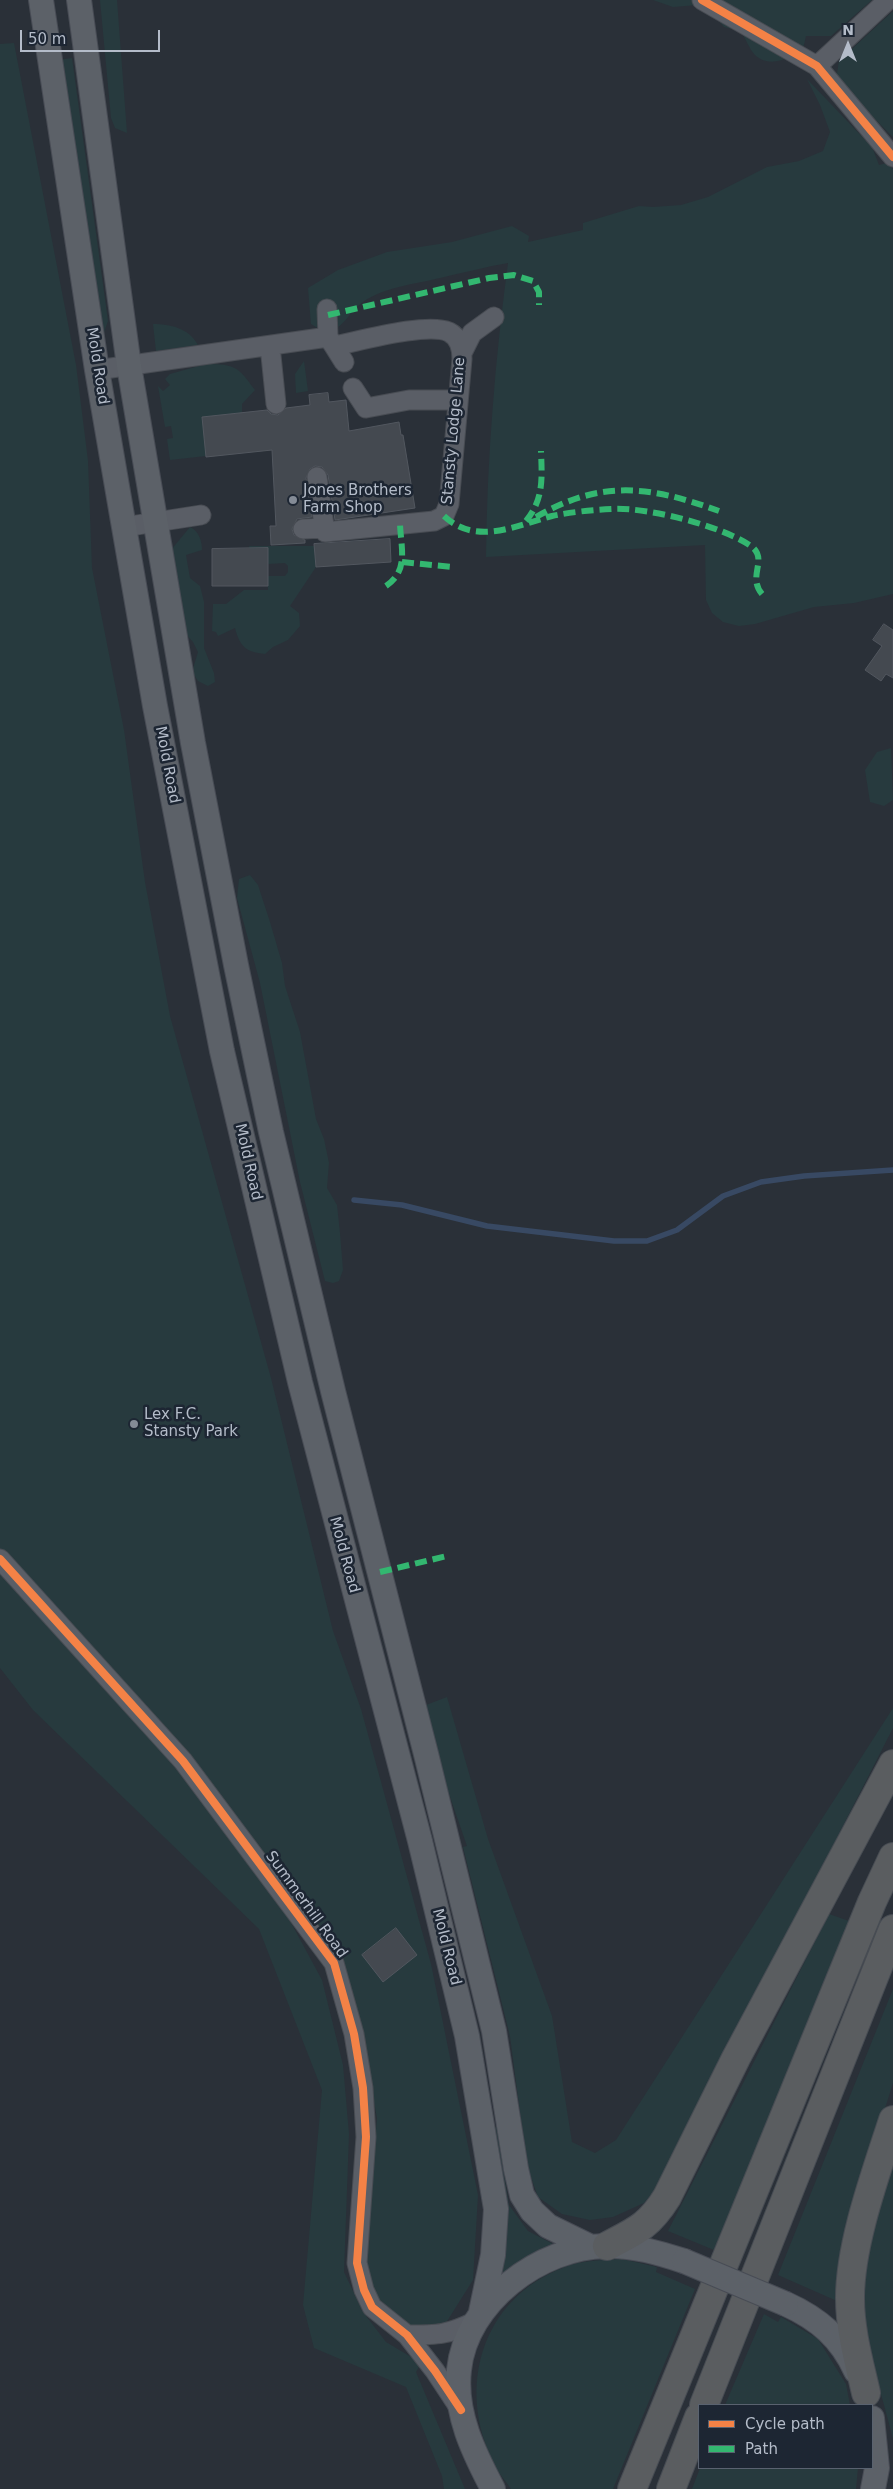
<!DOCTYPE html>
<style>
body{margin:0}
#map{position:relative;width:893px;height:2489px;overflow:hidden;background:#2a3038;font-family:"DejaVu Sans",sans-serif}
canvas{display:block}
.legend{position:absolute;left:698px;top:2404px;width:175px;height:65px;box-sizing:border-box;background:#1d2633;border:1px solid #59626f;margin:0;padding:6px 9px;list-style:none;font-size:15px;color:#b4bcc9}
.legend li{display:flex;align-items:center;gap:10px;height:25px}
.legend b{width:25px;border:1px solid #59626f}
.north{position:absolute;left:823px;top:20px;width:50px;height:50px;-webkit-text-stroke:4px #1d2633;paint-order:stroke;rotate:0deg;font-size:14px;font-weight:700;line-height:20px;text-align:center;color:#b4bcc9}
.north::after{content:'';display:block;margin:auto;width:18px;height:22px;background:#b4bcc9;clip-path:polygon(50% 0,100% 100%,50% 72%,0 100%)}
.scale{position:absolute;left:20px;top:30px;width:140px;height:22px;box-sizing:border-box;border:2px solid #b4bcc9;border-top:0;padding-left:6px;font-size:15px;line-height:18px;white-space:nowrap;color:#b4bcc9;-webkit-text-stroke:4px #1d2633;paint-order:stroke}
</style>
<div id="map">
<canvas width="893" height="2489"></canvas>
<ul class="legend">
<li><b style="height:6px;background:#f48246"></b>Cycle path</li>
<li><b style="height:6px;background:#33b770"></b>Path</li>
</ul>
<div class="north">N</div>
<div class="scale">50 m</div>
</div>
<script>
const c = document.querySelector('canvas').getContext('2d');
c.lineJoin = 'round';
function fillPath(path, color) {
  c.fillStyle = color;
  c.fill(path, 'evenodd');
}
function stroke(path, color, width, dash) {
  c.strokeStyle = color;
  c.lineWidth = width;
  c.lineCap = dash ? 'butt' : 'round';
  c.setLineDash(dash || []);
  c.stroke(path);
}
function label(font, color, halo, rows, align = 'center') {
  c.font = font + ' "DejaVu Sans",sans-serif';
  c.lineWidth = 5;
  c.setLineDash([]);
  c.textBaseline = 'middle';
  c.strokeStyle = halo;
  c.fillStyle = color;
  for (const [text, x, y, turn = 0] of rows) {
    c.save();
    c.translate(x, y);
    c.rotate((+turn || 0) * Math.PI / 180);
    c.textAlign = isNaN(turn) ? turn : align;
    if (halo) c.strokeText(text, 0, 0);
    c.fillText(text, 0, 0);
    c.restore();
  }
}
fillPath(new Path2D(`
 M100,0h17l10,133 -12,-5 -4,-10z
 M653,0h219l-41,36h-25l-3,13c-13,9 -33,20 -48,6 -6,-6 -9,-17 -15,-24l-16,-4 -9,-10 -18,-12 -24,2z
 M893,11v126l-57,-57 3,-19z
 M14,43l62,322 12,96 4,107 32,162 21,152 25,134 101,362 62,253 28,78 70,255 47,231 -5,85 -29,46 -32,1 -40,-33 -7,-36 12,-140 -19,-100 -24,-68 -65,-61 20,30 33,61 21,85 6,69 -5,138 19,40 23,30 35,21 -5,9 49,117h-21l-2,-13 -36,-89 -92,-39 -11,-43 19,-215 -63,-161 -226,-219 -33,-42v-1624z
 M72,58l36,263 -8,23 -42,-284z
 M807,79l65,68 7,18 8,-2 6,6v425l-39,9 -40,4 -59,17 -16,2 -16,-4 -11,-9 -6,-13 -1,-55 -219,12c1,-98 9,-197 22,-294 -23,4 -46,10 -68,15 -25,6 -56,9 -77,24 -19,13 -23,41 -52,22l-3,-36 30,-18 49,-18 65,-10 60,-16 17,10 -1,6 55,-12v-7l56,-17 14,1 28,-2 27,-8 59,-30 32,-6 24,-10 7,-19 -10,-27z
 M153,324c17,0 36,4 45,21l-42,6z
 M304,361l4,30 -12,2 -1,-19z
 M206,364c30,0 32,3 49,26l-13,14v9l-40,4 4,39 -36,4 -3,-21 6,-1 -2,-12 -6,1 -7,-41 5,5 7,-6 -5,-6 5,-5z
 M190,527c9,4 12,14 12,23l-16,5 4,23 10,8 4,16v46l10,25 1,9 -7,4 -10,-5 -6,-9 6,-20 -5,-10 -9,-10 -13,-82z
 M249,546h65l2,21 -26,39 9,7 1,13 -12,14 -15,7 -8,7c-19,-2 -25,-7 -30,-26l-17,8 -2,-4 -4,-1 1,-27h13l18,-14h24v-14h17l3,-4v-6l-3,-3 -17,1v-11h-18z
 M891,748l2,52 -9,6 -14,-4 -5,-32 12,-18z
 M250,875l8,10 12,37 12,41 3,23 15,46 16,87 8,20 5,24 -2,25 10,17 3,28 3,37 -4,11 -6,2 -8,-2 -25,-99 -40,-199 -23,-85 2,-19z
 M447,1697l41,142 64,177 20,126 23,11 21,-13 277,-432v20l-233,456 -16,19 -31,14 -23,3 -28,-6 -24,-17 -11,-31 -17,-130 -47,-189 4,-1 -20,-58 -21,-83z
 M829,1914l23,8 -138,328 -46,-19z
 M893,1989v94l-51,162 -5,56 -59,-26z
 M497,2127l12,78 19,26 27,14 -57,36 -7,-153z
 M893,2156v283c-12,-51 -36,-113 -30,-165 4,-40 18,-79 30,-118z
 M622,2259l35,8 -1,5 39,17 -82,200h-102c-5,-8 -13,-16 -17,-25 -38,-76 -13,-164 68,-196 19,-8 40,-8 60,-9z
 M764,2314l14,8 3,-5 37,22 28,45 4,21h-125z
 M700,2468h158l-2,21h-164z`), '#273a3e');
stroke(new Path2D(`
 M354,1200l48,5 85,21 127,15h33l30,-11 46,-34 38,-14 43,-6 89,-6`), '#384963', 5.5);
const building = new Path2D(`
 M328,393l1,9 17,-2 3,31 50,-9 2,13h2l12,73 -80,12 -7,-45 -6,-8 -7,-1 -5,3 -4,9 6,39 -15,2 -5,10 2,6 11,5v3l-34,2 -1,-19h6l-4,-76 -66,7 -4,-40 65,-7 4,4 7,1 8,-7 24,-3 -1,-10z
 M390,539l1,23 -75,5 -2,-23z
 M268,548v38h-56v-37z
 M884,624l9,6v48l-7,-4 -5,7 -16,-11 17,-24 -9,-6z
 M396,1928l21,27 -34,27 -21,-27z`);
fillPath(building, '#444950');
stroke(building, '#52575f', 1);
const minor = new Path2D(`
 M702,0l115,66 76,91
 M817,66l71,-66
 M327,309l1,28
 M270,346l6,58
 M334,346l10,16
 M462,353l10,-20 22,-16
 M97,370l231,-33 6,9c26,-5 93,-24 115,-14 10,5 13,17 13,27l-13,145 -5,12 -10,5 -109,11 -8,-55
 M353,388l13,20 43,-8h49
 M124,527l77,-12
 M303,529l20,-1
 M0,1559l183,202 151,202 20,71 9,54 3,49 -9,126 7,27 8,17 35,28 28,36 25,38
 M407,2335c31,0 41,0 69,-14`);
const major = new Path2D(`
 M41,0l56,370 27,157 31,179 67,345 78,331 120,459 47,195 29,173 -3,46 -12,57
 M79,0l50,366 64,377 43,222 35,167 62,259 93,363 68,277 22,138 6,26 10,16 16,15 43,21
 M786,2304c33,15 55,34 70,67
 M872,2418l5,50 -4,21
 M493,2489c-19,-36 -39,-76 -34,-119 7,-68 81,-123 147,-124 27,-1 53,7 78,15`);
const highway = new Path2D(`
 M607,2246c29,-15 42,-20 60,-49l69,-139 157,-294
 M866,2393c-7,-31 -16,-62 -16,-95 0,-55 26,-125 43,-178
 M704,2405l189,-476
 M632,2489l240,-587 21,-45
 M671,2489l28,-72`);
stroke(minor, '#484c53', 21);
stroke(major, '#484c55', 26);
stroke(highway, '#474c53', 30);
stroke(minor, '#5a5e66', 19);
stroke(major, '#5c6168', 24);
stroke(highway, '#5a5d60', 28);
const majorBridge = new Path2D(`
 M684,2261l102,43`);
stroke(majorBridge, '#484c55', 26, []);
stroke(majorBridge, '#5c6168', 24);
stroke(new Path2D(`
 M328,315l161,-37 25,-3 19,6 6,11v13
 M444,516c32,30 71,10 108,0 19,-4 40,-6 60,-7 36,-2 110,17 139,37 19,14 -7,32 14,51
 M536,517c66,-38 114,-31 183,-6
 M526,521c18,-22 16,-43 15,-70
 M402,562l51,5
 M386,586c23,-16 15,-37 14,-62
 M380,1572l67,-16`), '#33b770', 6, [12, 6]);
stroke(new Path2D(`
 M702,0l115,66 76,91
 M0,1559l183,202 151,202 20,71 9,54 3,49 -9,126 7,27 8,17 35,28 28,36 26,39`), '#f48246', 8);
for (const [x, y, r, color] of [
 [293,500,5,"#848b96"],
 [134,1424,5,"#848b96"]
]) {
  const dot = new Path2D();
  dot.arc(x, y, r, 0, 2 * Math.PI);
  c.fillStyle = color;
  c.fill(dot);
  stroke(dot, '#1d2633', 2);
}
label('15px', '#b4bcc9', '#1d2633', [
 ["Mold Road",97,366,81],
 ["Stansty Lodge Lane",454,431,-85],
 ["Mold Road",167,765,79],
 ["Mold Road",248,1162,77],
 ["Mold Road",344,1555,75],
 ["Summerhill Road",306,1905,54],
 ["Mold Road",446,1947,76]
]);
label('15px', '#b4bcc9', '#1d2633', [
 ["Jones Brothers",303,491],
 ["Farm Shop",303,508],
 ["Lex F.C.",144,1415],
 ["Stansty Park",144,1432]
], 'left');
</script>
